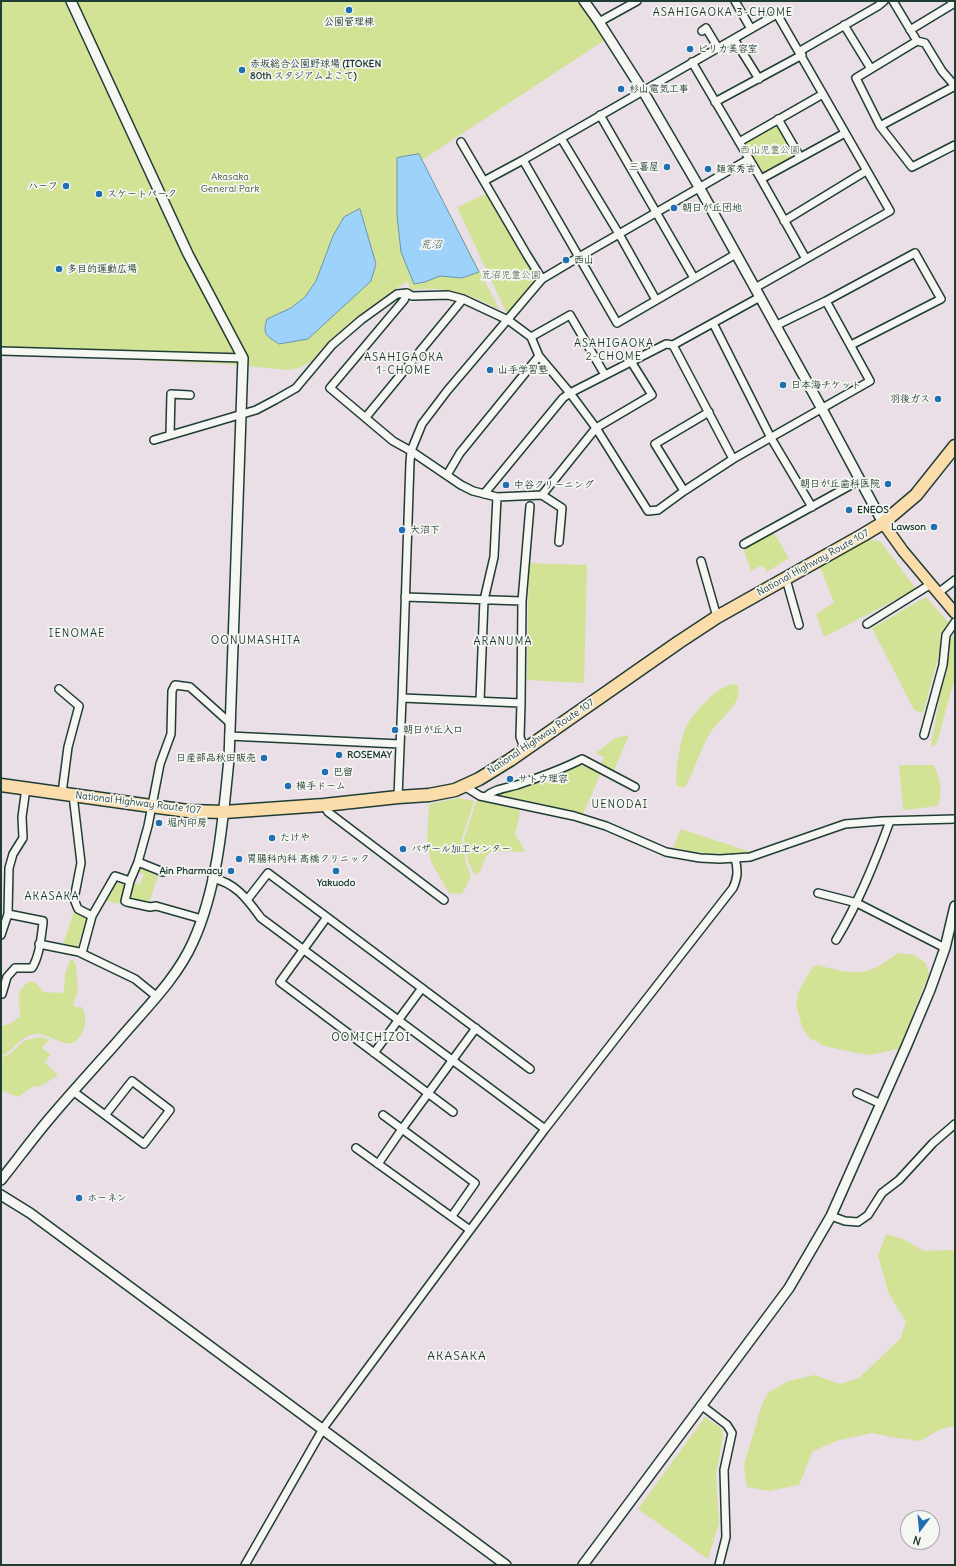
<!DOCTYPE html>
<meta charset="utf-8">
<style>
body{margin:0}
#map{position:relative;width:956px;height:1566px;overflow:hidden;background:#eadee7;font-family:Delius,sans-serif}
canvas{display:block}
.frame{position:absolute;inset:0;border:2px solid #1f3d34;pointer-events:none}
.north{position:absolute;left:900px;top:1510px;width:40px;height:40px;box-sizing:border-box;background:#f6f6f2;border:1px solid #a0aca6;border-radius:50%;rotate:196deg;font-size:11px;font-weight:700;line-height:16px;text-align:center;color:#1f3d34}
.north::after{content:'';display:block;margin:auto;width:14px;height:18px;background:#1f6fb2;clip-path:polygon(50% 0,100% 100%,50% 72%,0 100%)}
</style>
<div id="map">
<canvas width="956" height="1566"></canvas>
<div class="frame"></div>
<div class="north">N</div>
</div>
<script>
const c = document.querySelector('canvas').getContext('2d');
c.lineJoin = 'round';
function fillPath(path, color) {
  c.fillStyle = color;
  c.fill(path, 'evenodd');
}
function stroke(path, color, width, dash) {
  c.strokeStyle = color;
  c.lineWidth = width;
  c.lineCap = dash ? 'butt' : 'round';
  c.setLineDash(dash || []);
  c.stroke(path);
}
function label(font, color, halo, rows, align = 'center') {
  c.font = font + ' Delius,"Klee One",sans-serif';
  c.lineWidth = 3.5;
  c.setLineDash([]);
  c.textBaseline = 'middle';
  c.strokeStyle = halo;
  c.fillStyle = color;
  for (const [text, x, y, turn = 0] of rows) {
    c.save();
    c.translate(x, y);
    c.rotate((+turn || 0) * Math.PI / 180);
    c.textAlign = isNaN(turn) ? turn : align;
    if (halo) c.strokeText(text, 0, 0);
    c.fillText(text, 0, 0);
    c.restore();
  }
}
fillPath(new Path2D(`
 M1,1h576l28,39 -183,120 77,149c-32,-16 -53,-23 -88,-19l-4,-9 -56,40 -31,29 -8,11 -13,7 -12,2 -62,-6 -224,-10z
 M776,124l4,1 16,30 -1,3 -31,18 -4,-1 -16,-29 1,-4z
 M486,194l50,81v5l-29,34 -50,-107z
 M773,532l16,26 -22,14 -5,-7 -11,6 -8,-23z
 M863,539l10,1 8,2 35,47 -92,48 -8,-23 18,-12 -14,-35z
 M529,563l58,2 -3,118 -57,-3z
 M926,597l23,26 -9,12v16l-17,62 -9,-3 -42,-82z
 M955,634v43l-17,62 -3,7h-4l18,-101 2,-6z
 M734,684l4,2c5,19 -20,33 -29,49 -10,16 -14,35 -23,51l-4,2 -5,-2c-3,-12 4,-52 11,-63 10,-14 29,-37 46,-39z
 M629,735l-16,38 -13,-7 4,-9 -8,-4 19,-15z
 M578,765l13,3 10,5 -18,41 -44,-11 -47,-9 40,-13 17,-2z
 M899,765h35c6,14 9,26 4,41l-35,4z
 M459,798l15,3 -12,37 4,25 5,14 -9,17 -13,-1 -18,-31 -4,-21 2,-37z
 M478,800l41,10 1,3 -5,22 10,15 -2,2 -25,-1 -8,2 -4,3 -6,16 -5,3 -7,-13 -4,-24 12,-36z
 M681,829l70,23c-27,4 -52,2 -78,-5z
 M138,867l20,9 -9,27 -19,-4 2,-17 8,3 4,-11 -8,-2z
 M115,883l10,2 -6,19 -15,-4z
 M74,911c6,2 10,3 13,9l-10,28 -14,-3z
 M899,953l15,2 12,8 3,11 -30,75 -29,6 -13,-2 -33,-7 -14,-8 -8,-11 -6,-23 2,-11 6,-12 9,-14 5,-2c17,5 42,12 59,2 8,-4 14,-10 22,-14z
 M70,960h3l3,5 2,27 -5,12 2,3h7c4,7 4,17 1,24 -12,27 -29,1 -48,3 -15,2 -21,17 -34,22v-30l9,-2 10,-7c1,-13 -6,-23 6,-33 8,-7 12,2 18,8l18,1 2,-2 1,-17z
 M38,1037l12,2 -8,9 9,7 -7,7 14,13 -15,10 -11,2 -14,10 -17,-7v-32l9,-4 14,-13z
 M886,1234l17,5 21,12 25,-1 6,1v175l-14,3 -21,12 -29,-4 -19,-4 -33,7 -26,11 -14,34 -30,6 -22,-4 -3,-22 18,-61 6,-11 20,-12 27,-6 25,9 19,-6 41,-39 6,-17 -17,-28 -11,-38z
 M705,1417l17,12 1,7 -7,38 3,49 -11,36 -70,-50z`), '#d2e396');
const water = new Path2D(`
 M419,154l3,6 57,112 -17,6 -22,-2 -15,6 -11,2 -13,-32 -4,-37v-57z
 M360,209l16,55 -5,17 -63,58 -29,5c-12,-8 -17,-9 -12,-25l24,-11 14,-11 11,-16 17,-45 11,-19z`);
fillPath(water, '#9dd2fb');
stroke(water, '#6b96ab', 1);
const street = new Path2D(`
 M735,1l16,28
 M893,1l24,40 8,2 17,28 13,15
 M599,22l38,-21
 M844,25l27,44
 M910,30l43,-26 -2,-3
 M702,31l4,-3 12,20
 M734,39l25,40
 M917,41l-61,37 24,48 32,41 43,-22
 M800,51l78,-45 6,-5
 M692,62l69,117 45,80
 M715,102l87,-47
 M600,115l94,163
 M778,119l22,38
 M880,126l75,-40
 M561,138l58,96 37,66
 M461,142l66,113 15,24
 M739,142l84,-48
 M523,160l94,163 119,-69
 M761,179l84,-46
 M484,181l39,-21 254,-146 113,197 -135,77
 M784,221l82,-50
 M407,293l-3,7 -74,88 63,53 18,10 50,34 12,6 24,6 45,-2 20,13 -3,34
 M713,323l58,115 41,69
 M775,326l51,-25 89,-48 26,46 -90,46
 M531,337l39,-22 35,60
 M673,345l60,114
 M1,351l242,7
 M366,417l97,-118
 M170,435l1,-41 19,1
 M154,440l102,-30 19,-10 21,-12 36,-43 29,-25 36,-26 10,-1 5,3 36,-1 15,4 45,21 23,17 8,19 31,37 26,35 52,83 10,-1 26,-19 49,-32 137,-78 -44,-80
 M447,475l13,-22 79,-97
 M684,491l-29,-47 54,-32
 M484,494l79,-96 7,-5 96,-49 7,1 87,-48
 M542,495l54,-67 56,-33 -20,-32
 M744,544l116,-64
 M701,561l16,56
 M786,579l13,46
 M938,593l17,-13
 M405,597l117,4
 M867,624l64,-40
 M59,689l20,17 -11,41 -6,46
 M402,698l119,5 1,-102 8,-95
 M480,701l4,-101 10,-43 3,-60
 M521,703l-1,34 5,13
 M924,735l19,-70 3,-30 9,-13
 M229,736l171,8
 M464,786l16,10 94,20 32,10 60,26 34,6 20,1 30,-2 95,-33 37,-3 73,-2
 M73,795l8,68 -7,36 4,10 14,7
 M398,797l4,-99 8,-236 1,-11 11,-27 25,-33 95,-112 37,-22 170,-98
 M485,797c9,-8 21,-9 32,-12 23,-8 44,-15 65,-26l53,28
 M324,805l4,7 116,88
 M138,862l25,10
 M212,878c24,5 35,21 49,40l284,211
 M130,881l-5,20 2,1 23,5 6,-1 46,13
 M818,893l39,10 88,45
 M247,900l21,-27 262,196
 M327,917l-47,65 173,130
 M1,935l7,-21 1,-46 4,-14 10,-16 -1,-21 4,-29
 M836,940c23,-38 39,-78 54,-119
 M39,944l40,8 6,3 50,24 21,17
 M82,953l10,-37 23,-40 15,5 8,-19 10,-36 12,-62 11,-30 1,-43 3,-6 15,2 40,36
 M2,994l5,-17 8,-9h17c8,-13 9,-31 11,-45v-2l-35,-7
 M374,1053l48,-65
 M74,1092l70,52 26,-34 -38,-29 -26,33
 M857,1093l24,11
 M383,1115l92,68 -23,33
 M356,1148l114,82
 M378,1164l24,-35 74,-101
 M831,1216l14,5 13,1 10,-7 14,-22 17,-13 34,-37 22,-19
 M701,1405l26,20 5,8 -8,37 2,67 -7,28
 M245,1565l79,-138 221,-298 188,-241c5,-11 5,-18 2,-30`);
const secondary = new Path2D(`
 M584,1l15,21 44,69 56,96 123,222 61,114
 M1,1180c16,-20 32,-42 49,-62 22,-26 45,-51 68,-77 26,-31 58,-61 75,-99 25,-55 30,-123 36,-183l14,-401 -55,-104 -117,-253
 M1,1195l29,18 476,352
 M583,1565l206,-277 42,-72 75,-169 24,-57 15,-42 10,-42`);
const primary = new Path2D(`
 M883,523l20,28 52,62`);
const highway = new Path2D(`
 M1,785l150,21 37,5 36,1 100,-7 74,-8 31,-2 26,-5 24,-11 31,-19 169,-118 38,-25 146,-82 20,-12 33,-28 39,-49`);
stroke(street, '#1f3d34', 10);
stroke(secondary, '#1f3d34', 12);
stroke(primary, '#1f3d34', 13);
stroke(highway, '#1f3d34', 15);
stroke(street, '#f6f6f2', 7);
stroke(secondary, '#f6f6f2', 9);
stroke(primary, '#fbddab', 10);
stroke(highway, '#fbddab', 12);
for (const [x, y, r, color] of [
 [349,10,4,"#1f6fb2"],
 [690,49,4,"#1f6fb2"],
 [242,70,4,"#1f6fb2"],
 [621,89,4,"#1f6fb2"],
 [667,167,4,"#1f6fb2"],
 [708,169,4,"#1f6fb2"],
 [66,186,4,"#1f6fb2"],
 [99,194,4,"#1f6fb2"],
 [674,208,4,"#1f6fb2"],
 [566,260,4,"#1f6fb2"],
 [59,269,4,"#1f6fb2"],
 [490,370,4,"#1f6fb2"],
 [783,385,4,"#1f6fb2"],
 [938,399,4,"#1f6fb2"],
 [888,484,4,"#1f6fb2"],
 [506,485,4,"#1f6fb2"],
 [849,510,4,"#1f6fb2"],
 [934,527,4,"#1f6fb2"],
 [402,530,4,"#1f6fb2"],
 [395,730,4,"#1f6fb2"],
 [339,755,4,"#1f6fb2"],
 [264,758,4,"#1f6fb2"],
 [325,772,4,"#1f6fb2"],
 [510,779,4,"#1f6fb2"],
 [288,786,4,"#1f6fb2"],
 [159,823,4,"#1f6fb2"],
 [272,838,4,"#1f6fb2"],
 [403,849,4,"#1f6fb2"],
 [239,859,4,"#1f6fb2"],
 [231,871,4,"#1f6fb2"],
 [336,871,4,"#1f6fb2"],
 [79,1198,4,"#1f6fb2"]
]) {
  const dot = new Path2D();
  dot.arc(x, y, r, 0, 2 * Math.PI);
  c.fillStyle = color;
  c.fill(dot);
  stroke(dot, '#f6f6f2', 1.5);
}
label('bold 10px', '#1f3d34', '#f6f6f2', [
 ["公園管理棟",349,22,"center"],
 ["ピリカ美容室",698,49],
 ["赤坂総合公園野球場 (ITOKEN",250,64],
 ["80th スタジアムよこて)",250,76],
 ["杉山電気工事",629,89],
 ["三喜屋",659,167,"right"],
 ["麺家秀吉",716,169],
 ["ハーフ",58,186,"right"],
 ["スケートパーク",107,194],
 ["朝日が丘団地",682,208],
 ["西山",574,260],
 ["多目的運動広場",67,269],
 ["山手学習塾",498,370],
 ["日本海チケット",791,385],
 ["羽後ガス",930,399,"right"],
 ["朝日が丘歯科医院",880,484,"right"],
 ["中谷クリーニング",514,485],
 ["ENEOS",857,510],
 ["Lawson",926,527,"right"],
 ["大沼下",410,530],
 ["朝日が丘入口",403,730],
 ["ROSEMAY",347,755],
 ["日産部品秋田販売",256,758,"right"],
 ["巴留",333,772],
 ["サトウ理容",518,779],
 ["横手ドーム",296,786],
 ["堀内印房",167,823],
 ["たけや",280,838],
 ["バザール加工センター",411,849],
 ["胃腸科内科 高橋クリニック",247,859],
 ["Ain Pharmacy",223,871,"right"],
 ["Yakuodo",336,883,"center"],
 ["ホーネン",87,1198]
], 'left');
label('10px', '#435e48', '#f6f6f2', [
 ["西山児童公園",770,150],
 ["Akasaka",230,177],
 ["General Park",230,189],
 ["荒沼児童公園",511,275]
]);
label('10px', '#1f3d34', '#f6f6f2', [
 ["National Highway Route 107",813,563,-29],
 ["National Highway Route 107",541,737,-34],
 ["National Highway Route 107",138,803,7]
]);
c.letterSpacing = '1px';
label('11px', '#1f3d34', '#f6f6f2', [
 ["ASAHIGAOKA 3-CHOME",723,13],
 ["ASAHIGAOKA",614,344],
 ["2-CHOME",614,357],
 ["ASAHIGAOKA",404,358],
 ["1-CHOME",404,371],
 ["IENOMAE",77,634],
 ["OONUMASHITA",256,641],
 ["ARANUMA",503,642],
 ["UENODAI",620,805],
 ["AKASAKA",52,897],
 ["OOMICHIZOI",371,1038]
]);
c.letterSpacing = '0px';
label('italic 11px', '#385b5c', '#f6f6f2', [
 ["荒沼",431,245]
]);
c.letterSpacing = '1px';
label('12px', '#1f3d34', '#f6f6f2', [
 ["AKASAKA",457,1357]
]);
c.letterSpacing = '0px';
</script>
